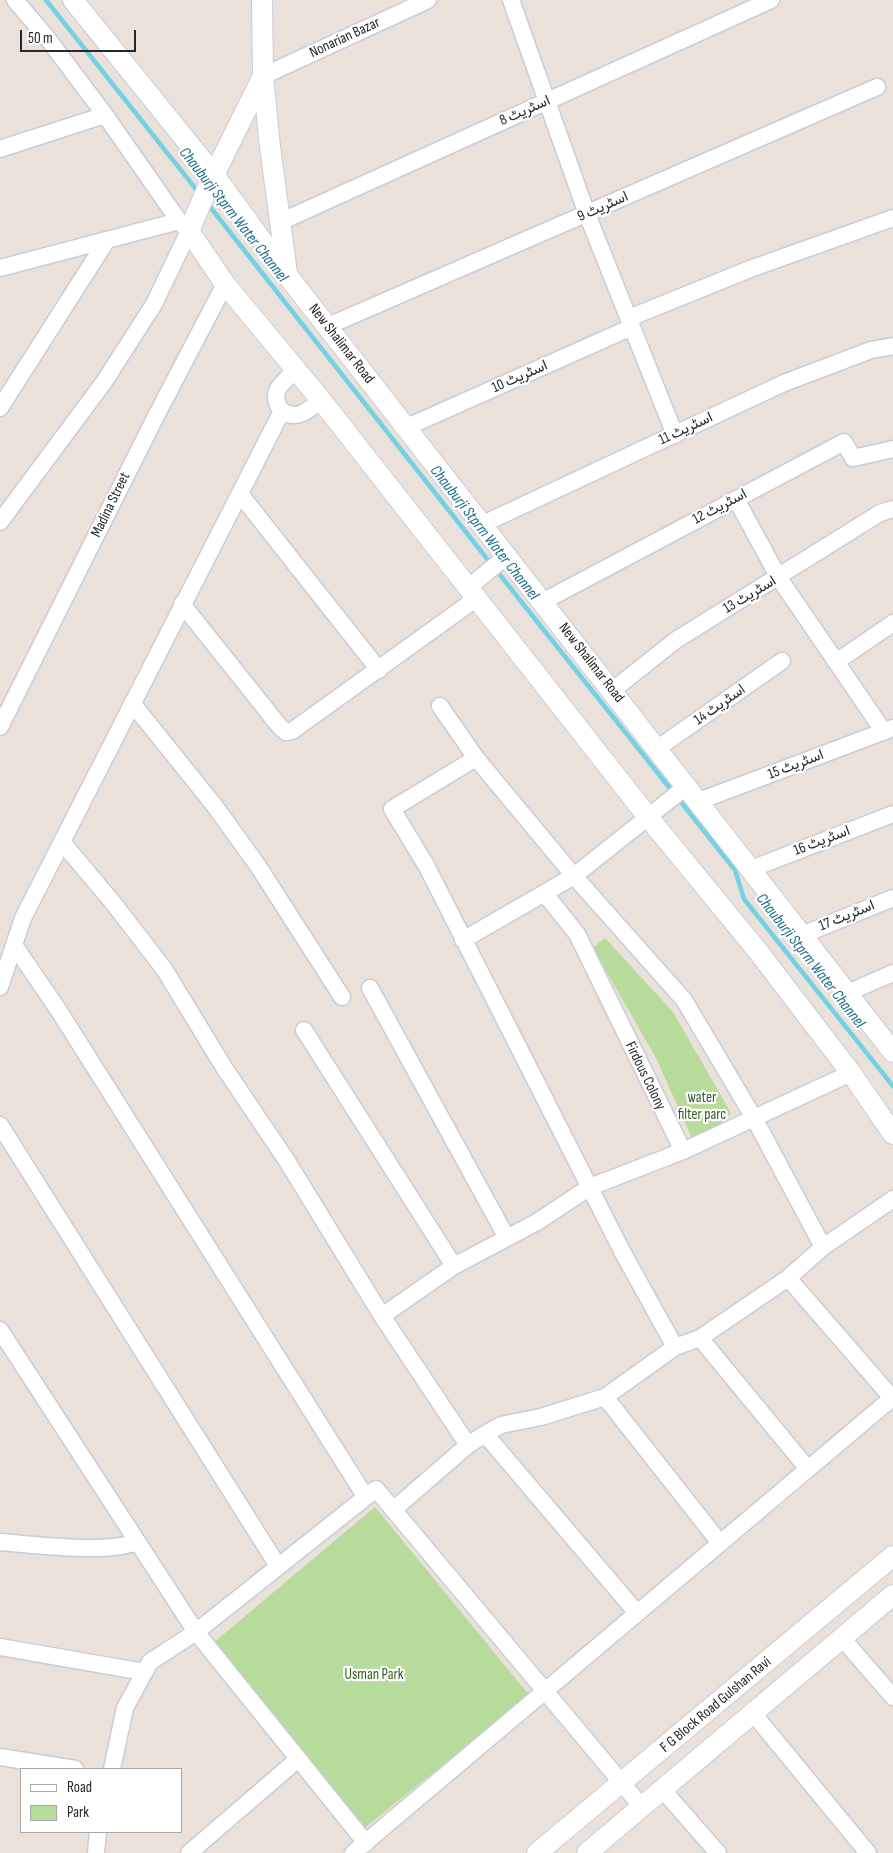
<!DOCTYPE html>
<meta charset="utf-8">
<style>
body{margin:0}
#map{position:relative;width:893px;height:1853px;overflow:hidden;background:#e9e1da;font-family:"Sofia Sans Condensed",sans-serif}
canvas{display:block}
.legend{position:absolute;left:20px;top:1768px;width:162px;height:65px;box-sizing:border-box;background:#fff;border:1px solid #a9a9a9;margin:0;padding:6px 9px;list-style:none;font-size:15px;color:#272727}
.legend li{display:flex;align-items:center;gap:10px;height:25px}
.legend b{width:25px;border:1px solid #a9a9a9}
.scale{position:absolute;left:20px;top:30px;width:116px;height:22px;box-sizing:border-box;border:2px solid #272727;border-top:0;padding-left:6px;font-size:15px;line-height:18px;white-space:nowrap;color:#272727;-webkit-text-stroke:4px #fff;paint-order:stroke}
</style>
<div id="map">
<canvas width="893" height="1853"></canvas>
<ul class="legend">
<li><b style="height:6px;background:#fff"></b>Road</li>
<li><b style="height:14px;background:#b6db9a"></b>Park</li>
</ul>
<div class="scale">50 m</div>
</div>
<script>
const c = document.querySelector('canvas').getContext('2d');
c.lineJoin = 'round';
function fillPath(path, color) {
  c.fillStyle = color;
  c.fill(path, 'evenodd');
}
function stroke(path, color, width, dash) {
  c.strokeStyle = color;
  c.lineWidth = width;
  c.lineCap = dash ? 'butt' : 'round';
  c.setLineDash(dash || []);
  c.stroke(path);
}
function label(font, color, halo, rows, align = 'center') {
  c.font = font + ' "Sofia Sans Condensed",Vazirmatn,sans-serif';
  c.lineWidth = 4.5;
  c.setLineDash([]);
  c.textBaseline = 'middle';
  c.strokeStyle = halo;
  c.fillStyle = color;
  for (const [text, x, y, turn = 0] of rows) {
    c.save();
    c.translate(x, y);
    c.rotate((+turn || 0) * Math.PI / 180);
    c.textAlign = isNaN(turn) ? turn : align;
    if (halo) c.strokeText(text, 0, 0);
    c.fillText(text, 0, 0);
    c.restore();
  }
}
fillPath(new Path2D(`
 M605,938l68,74 58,101 -35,34 -40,-89 -63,-110z
 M375,1507l154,188 -168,136 -148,-188z`), '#b6db9a');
stroke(new Path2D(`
 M46,0l153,193
 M207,203l284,361
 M496,570l239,300 9,29 149,187`), '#74d0e3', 4.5);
const minor = new Path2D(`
 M511,0l76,214 88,221
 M263,76l165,-76
 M0,149l105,-34
 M280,222l491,-222
 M0,268l179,-47
 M629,318l121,-49 143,-51
 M328,326l549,-239
 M0,408l107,-168
 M282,411c-15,-18 1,-29 14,-41
 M407,427l225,-100
 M240,494l139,176
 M736,499l43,79 105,154
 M0,522l104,-140 50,-78 35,-73 -10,-10 -74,-106 -57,-76 -33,-39
 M483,524l301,-141 87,-33 22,-4
 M469,587l39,-32
 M544,601l300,-159 9,16 40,-9
 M182,604l98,123 6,5 6,-1 185,-133
 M836,662l57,-39
 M613,690l63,-50 204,-127 13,-4
 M132,703l82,102 44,61 84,131
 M440,706l36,52 98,118 110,124 70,118 69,129
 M0,727l155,-309 70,-134
 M658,748l124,-87
 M476,758l-84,51 34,56 197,388 52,94
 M699,801l194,-73
 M62,842l52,62 50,65 61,100 62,92 95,155 86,129
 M751,869l142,-55
 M545,894l32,40 106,217
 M802,935l91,-37
 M463,940l111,-64 113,-90
 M14,945l45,66 306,485
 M0,987l23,-69 259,-507c15,10 27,-1 39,-11
 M370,988l137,250
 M847,993l46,-20
 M304,1030l150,236
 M0,1125l278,441
 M788,1278l105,121
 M382,1316l72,-50 83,-44 53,-35 93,-36 168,-78
 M0,1330l196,302 170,211
 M700,1338l108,131
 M605,1397l115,146
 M485,1434l152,179
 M393,1510l75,-65 17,-11 16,-9 40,-8 64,-20 70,-50 25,-9 88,-60 35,-31 70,-48
 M0,1542c36,3 105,12 137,0
 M842,1638l51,59
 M0,1647l144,25
 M752,1712l116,141
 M0,1757l75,12
 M112,1769l13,-61 25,-46 46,-30 180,-143 266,318
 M662,1789l56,64
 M96,1853l2,-21
 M189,1853l108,-93
 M353,1853l539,-455`);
const tertiary = new Path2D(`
 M73,0l141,175 73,100 606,777
 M262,0l1,76 7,71 17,126
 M263,76l-55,111 -19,44 36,53 96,116 327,417 109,133 94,123 42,61
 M537,1853l356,-297
 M587,1853l306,-258`);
stroke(minor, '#c8cdd8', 19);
stroke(tertiary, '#c8cdd8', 22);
stroke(minor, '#fff', 16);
stroke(tertiary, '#fff', 20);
label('15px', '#272727', '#fff', [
 ["Nonarian Bazar",345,38,-25],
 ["اسٹریٹ 8",525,111,-24],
 ["اسٹریٹ 9",603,207,-24],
 ["New Shalimar Road",341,344,52],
 ["اسٹریٹ 10",520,377,-24],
 ["اسٹریٹ 11",686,429,-25],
 ["Madina Street",111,505,-64],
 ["اسٹریٹ 12",720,507,-28],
 ["اسٹریٹ 13",750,595,-31],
 ["New Shalimar Road",591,663,52],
 ["اسٹریٹ 14",720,705,-35],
 ["اسٹریٹ 15",796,765,-21],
 ["اسٹریٹ 16",822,841,-21],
 ["اسٹریٹ 17",847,916,-22],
 ["Firdous Colony",645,1076,64],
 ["F G Block Road Gulshan Ravi",716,1705,-40]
]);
label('15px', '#315c1f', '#fff', [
 ["water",702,1098],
 ["filter parc",702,1115],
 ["Usman Park",374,1675]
]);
label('italic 16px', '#186d8a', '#fff', [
 ["Chauburji Stprm Water Channel",233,215,52],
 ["Chauburji Stprm Water Channel",484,533,52],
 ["Chauburji Stprm Water Channel",810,961,52]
]);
</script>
